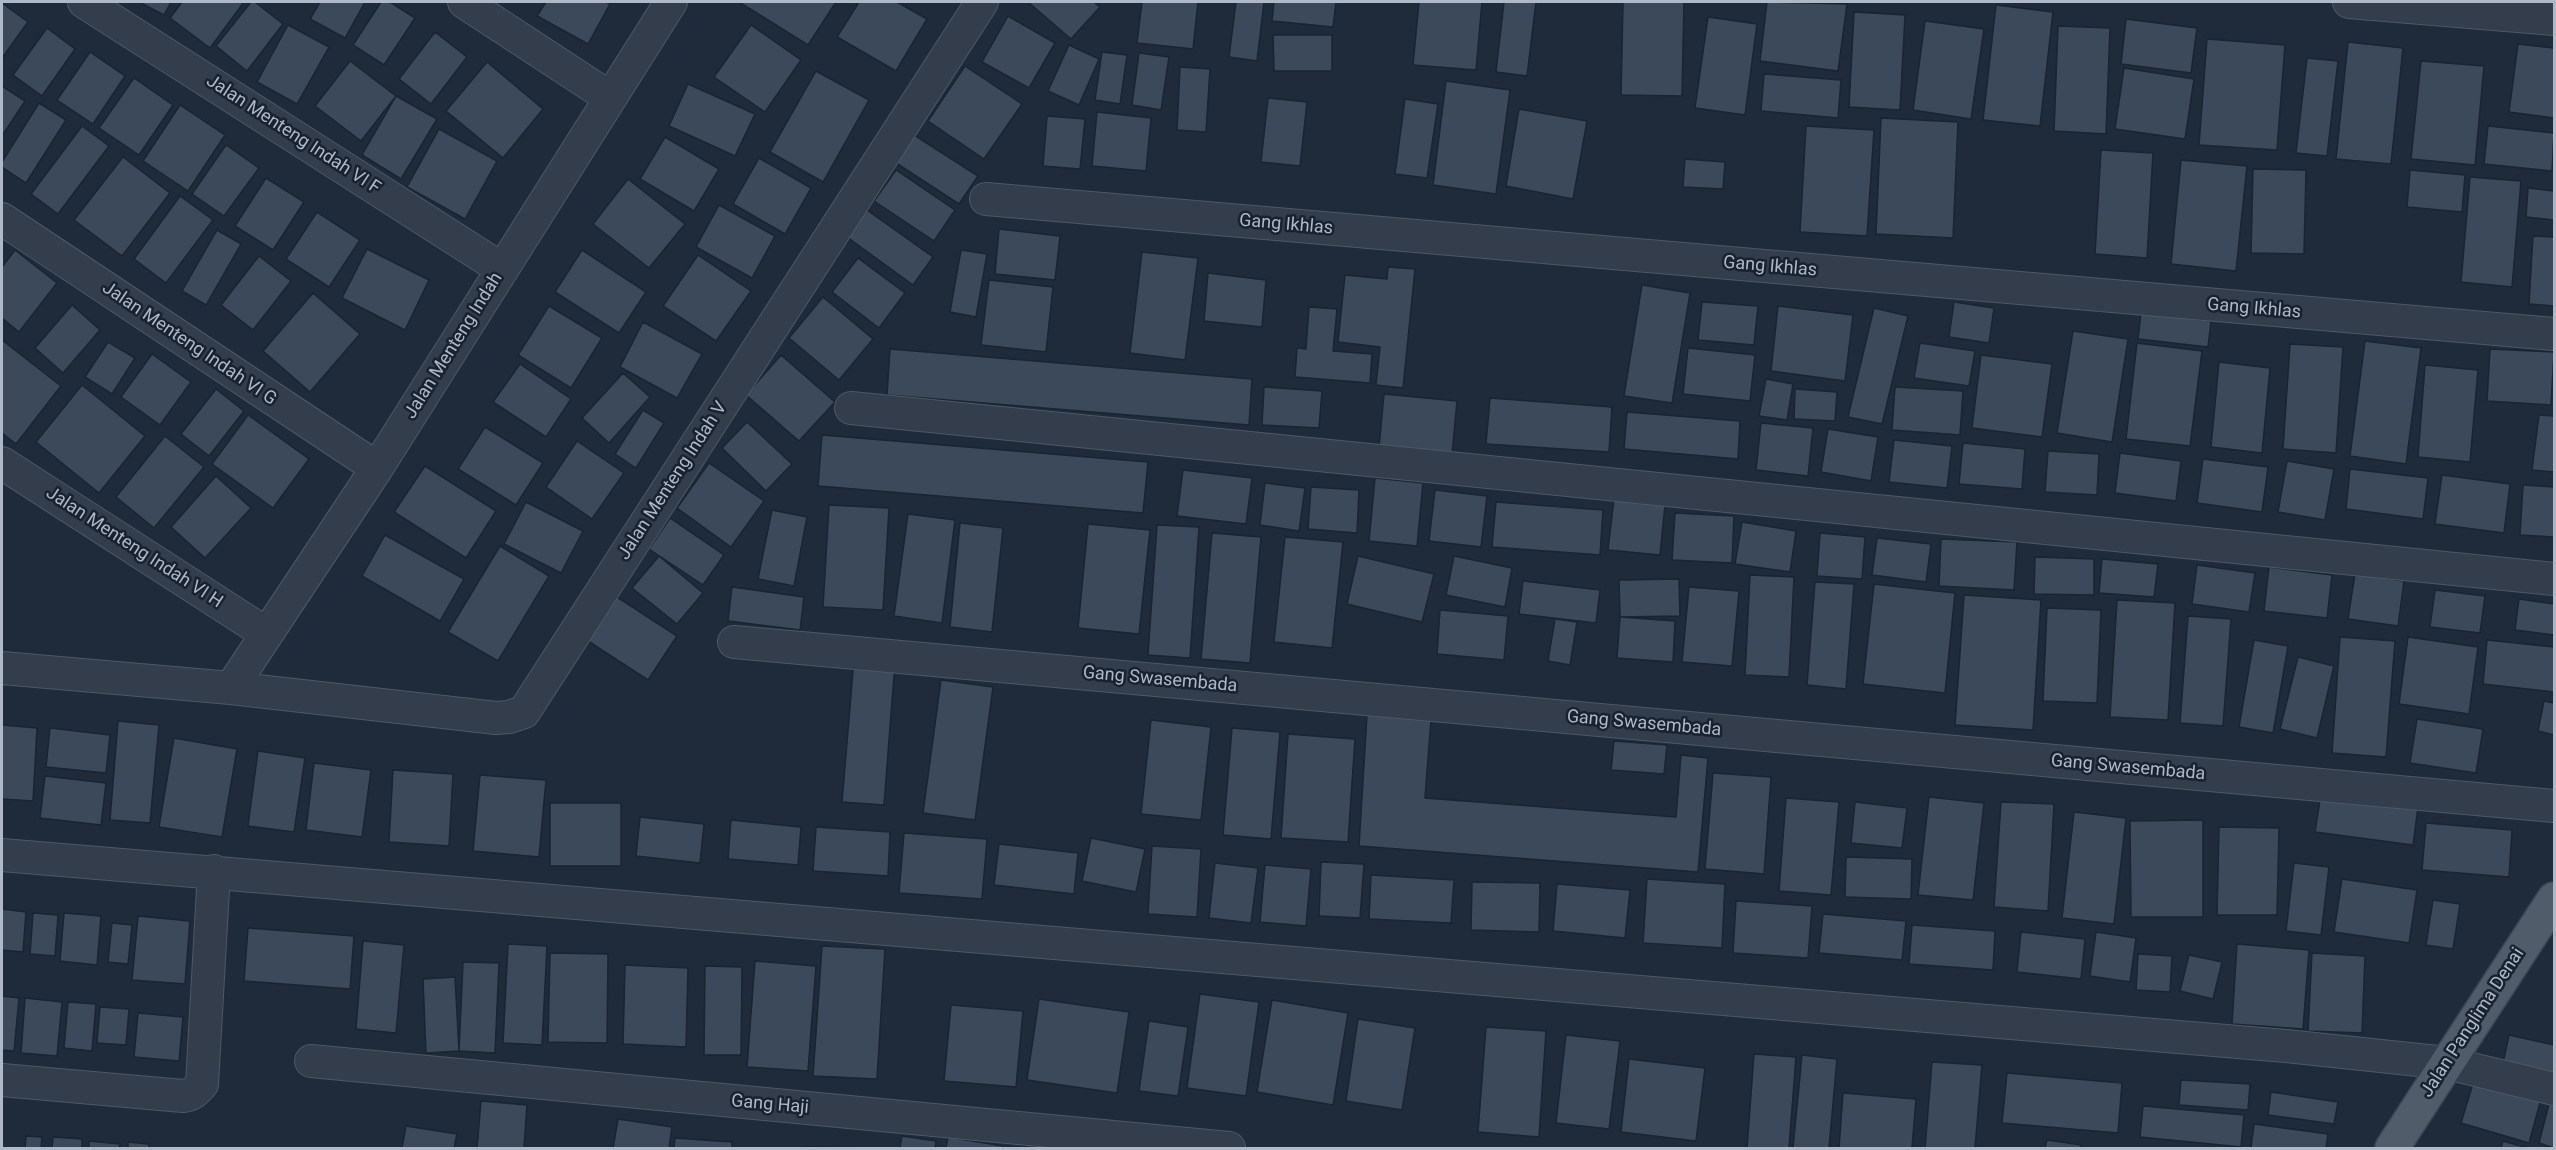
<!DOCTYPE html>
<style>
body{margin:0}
#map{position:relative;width:2556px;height:1150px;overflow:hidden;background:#1f2b3b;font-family:Roboto,sans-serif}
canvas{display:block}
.frame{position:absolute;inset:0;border:3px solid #aeb8c7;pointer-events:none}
</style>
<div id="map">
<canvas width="2556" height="1150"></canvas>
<div class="frame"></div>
</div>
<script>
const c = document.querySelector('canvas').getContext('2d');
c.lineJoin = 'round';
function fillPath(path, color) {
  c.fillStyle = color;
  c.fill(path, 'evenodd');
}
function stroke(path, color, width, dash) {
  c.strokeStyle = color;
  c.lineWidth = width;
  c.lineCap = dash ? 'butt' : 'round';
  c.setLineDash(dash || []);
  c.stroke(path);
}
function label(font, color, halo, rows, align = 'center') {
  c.font = font + ' Roboto,sans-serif';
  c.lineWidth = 5;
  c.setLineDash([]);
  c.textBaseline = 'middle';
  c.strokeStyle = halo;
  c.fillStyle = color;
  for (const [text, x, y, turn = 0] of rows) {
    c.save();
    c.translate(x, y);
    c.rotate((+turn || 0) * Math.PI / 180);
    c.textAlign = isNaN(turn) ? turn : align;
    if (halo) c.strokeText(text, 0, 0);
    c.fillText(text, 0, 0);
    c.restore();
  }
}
const building = new Path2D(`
 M139,2h32l-7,13z
 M182,2h62l-34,46 -40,-30z
 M251,2h4l28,22 -36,47 -31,-25z
 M320,2h45l-20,36 -35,-19z
 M381,2h9l25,16 -31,47 -31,-20z
 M546,2h60l4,2 -22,40 -51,-28z
 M739,2h97l-28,43z
 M859,2h38l30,17 -31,52 -59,-34z
 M1028,2h66l6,5 -29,32z
 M1142,2h56l-5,47 -56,-6z
 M1236,2h28l-7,59 -28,-4z
 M1274,2h62l-3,25 -61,-6z
 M1419,2h63l-6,68 -63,-5z
 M1504,2h32l-9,74 -31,-4z
 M1623,2h61l-2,94 -61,-1z
 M1767,2l80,2 -9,67 -78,-10z
 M2,3l26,19 -26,36z
 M1996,5l57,7 -13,114 -57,-6z
 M1854,12l51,3 -5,95 -51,-3z
 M1008,16l47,27 -26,45 -47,-26z
 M1708,17l49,7 -12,91 -50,-7z
 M2126,19l71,9 -6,45 -70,-9z
 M1925,21l59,8 -13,90 -58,-9z
 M288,25l41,22 -32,57 -40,-22z
 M751,25l50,35 -36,52 -51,-35z
 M2058,26l52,2 -4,106 -52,-3z
 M47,28l28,21 -33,47 -29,-21z
 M435,32l32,25 -36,47 -32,-25z
 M1273,35h59v36h-58z
 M2207,39l78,6 -8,105 -78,-5z
 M2348,42l55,6 -12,116 -55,-5z
 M2518,44l36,4v70l-45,-6z
 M1069,45l30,14 -20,46 -31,-14z
 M90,52l35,24 -32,48 -36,-24z
 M1102,52l25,3 -7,49 -25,-4z
 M1139,53l30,4 -8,53 -29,-5z
 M2307,58l31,3 -11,95 -31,-3z
 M350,61l46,35 -35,45 -46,-35z
 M2421,61l63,5 -9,99 -64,-6z
 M487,62l56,47 -40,49 -57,-47z
 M965,66l57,38 -38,55 -56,-38z
 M1180,67l30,2 -4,63 -29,-2z
 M2124,68l70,11 -9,60 -70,-10z
 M816,71l53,29 -46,82 -53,-30z
 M1764,74l77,6 -3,38 -77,-7z
 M134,78l39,27 -34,50 -40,-27z
 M1446,81l64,9 -14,104 -63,-9z
 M688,84l67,30 -20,42 -66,-30z
 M2,86l23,15 -23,35z
 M396,96l41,23 -36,60 -39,-24z
 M1268,98l39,4 -7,64 -39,-4z
 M1405,99l33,5 -11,74 -32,-4z
 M39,103l27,17 -40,63 -24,-16v-5z
 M180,105l45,30 -37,56 -45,-30z
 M1519,109l68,12 -14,78 -67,-13z
 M1097,112l54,6 -5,53 -54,-5z
 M1047,116l38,3 -5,50 -37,-3z
 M1881,118l77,4 -5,116 -77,-4z
 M82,126l27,20 -51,68 -27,-20z
 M1806,126l68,4 -7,106 -67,-4z
 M2488,126l66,7 -2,38 -68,-7z
 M439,129l58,32 -32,58 -58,-32z
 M911,133l67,43 -19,28 -66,-43z
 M665,137l54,32 -25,42 -54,-32z
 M226,145l33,23 -35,48 -32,-22z
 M2101,150l52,3 -6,105 -52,-4z
 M123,157l47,36 -48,63 -48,-36z
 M759,158l52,30 -26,46 -52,-30z
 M1685,159l40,3 -2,27 -40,-2z
 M2181,160l66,6 -11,105 -65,-7z
 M2253,169l53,1 -2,84 -53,-1z
 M896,170l59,40 -21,31 -60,-40z
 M2410,170l55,5 -3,37 -55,-5z
 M2470,177l51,4 -9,106 -51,-5z
 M266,178l38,24 -31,48 -38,-24z
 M628,179l57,45 -36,44 -56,-44z
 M2528,188l26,3v29l-28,-3z
 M180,196l33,24 -47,63 -32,-24z
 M719,205l56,31 -23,42 -56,-31z
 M867,210l66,47 -20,28 -66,-48z
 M317,212l43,28 -31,47 -43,-28z
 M999,229l61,7 -5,44 -60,-6z
 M217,230l24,14 -35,61 -24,-14z
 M2533,236l21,1v69l-25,-2z
 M367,249l62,31 -24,50 -63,-32z
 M15,250l42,33 -38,49 -17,-14v-51z
 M582,250l64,42 -27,41 -64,-41z
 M961,250l26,4 -11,63 -26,-5z
 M1142,252l56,6 -13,102 -55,-7z
 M698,255l53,36 -35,50 -53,-35z
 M259,256l32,25 -38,49 -32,-25z
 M858,258l47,35 -26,35 -47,-36z
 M1388,267l27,2 -12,119 -27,-3 4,-38 -42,-5 7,-67 42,4z
 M1208,273l58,7 -4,47 -58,-6z
 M989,280l64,7 -7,65 -65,-7z
 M1642,285l48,8 -18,110 -48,-7z
 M313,293l47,41 -50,58 -47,-41z
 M823,297l50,42 -34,41 -50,-42z
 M1702,302l56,4 -4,39 -56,-5z
 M1954,302l40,6 -5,35 -40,-6z
 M72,305l28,25 -37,43 -28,-25z
 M549,306l53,32 -31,50 -53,-33z
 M1778,306l75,9 -8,66 -74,-10z
 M1309,307l28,2 -4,42 39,3 -2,29 -75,-6 2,-29 9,1z
 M1874,308l34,8 -26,108 -34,-7z
 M2141,313l70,8 -3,26 -70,-8z
 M643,322l59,32 -25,44 -57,-31z
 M2073,331l55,8 -16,103 -55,-9z
 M2,340l59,46 -45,58 -14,-11z
 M2365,341l56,7 -15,116 -56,-8z
 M108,342l27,16 -23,36 -27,-17z
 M1920,343l55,8 -6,35 -55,-8z
 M2137,343l65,8 -12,95 -64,-7z
 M2290,344l53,3 -7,106 -53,-4z
 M1688,348l67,7 -5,46 -67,-7z
 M890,349l362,30 -3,46 -362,-30z
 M2490,349l64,3 -3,53 -64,-4z
 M152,354l39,28 -31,43 -39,-28z
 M781,355l54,47 -36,39 -53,-46z
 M1981,355l71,9 -10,73 -70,-9z
 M2219,362l51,6 -8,85 -51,-6z
 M520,364l51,35 -25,38 -53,-35z
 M2425,365l53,5 -8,92 -52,-5z
 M623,373l27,24 -41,46 -27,-25z
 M1766,379l27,5 -6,36 -28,-4z
 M82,385l63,51 -46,57 -63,-51z
 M1264,387l58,4 -3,37 -57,-3z
 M1895,387l68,4 -3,44 -68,-5z
 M216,389l28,22 -35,45 -28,-22z
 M1795,389l42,3 -2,29 -41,-2z
 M1384,394l73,7 -5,54 -73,-8z
 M1490,398l122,9 -3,45 -123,-8z
 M643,410l21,13 -28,45 -21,-14z
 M1627,412l113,9 -2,38 -114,-10z
 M248,415l61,44 -36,49 -61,-44z
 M2539,415l15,1v56l-22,-2z
 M747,422l45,42 -26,27 -44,-43z
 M1761,423l52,5 -5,48 -52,-6z
 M485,427l58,36 -27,42 -58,-36z
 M1828,429l50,8 -7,44 -50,-9z
 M822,435l326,27 -5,51 -325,-27z
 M165,436l39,31 -50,61 -38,-31z
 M1894,440l58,6 -5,42 -58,-6z
 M577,441l47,32 -32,46 -46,-32z
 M1963,443l62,6 -3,40 -63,-5z
 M2048,451l51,3 -2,41 -52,-3z
 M2120,453l61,8 -5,40 -61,-8z
 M2203,459l65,8 -6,45 -65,-9z
 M2287,461l47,8 -9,51 -47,-8z
 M709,463l55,38 -33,46 -54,-39z
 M425,466l71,45 -30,47 -72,-46z
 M2350,469l78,9 -5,41 -77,-10z
 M1183,470l69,8 -6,46 -69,-8z
 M2442,475l68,9 -6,49 -69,-9z
 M216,476l35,32 -46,50 -34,-31z
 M1375,478l48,5 -6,63 -48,-5z
 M1265,483l40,5 -6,43 -39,-6z
 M2523,485l31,2v50l-34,-2z
 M1311,487l48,3 -2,43 -49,-4z
 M1435,490l52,6 -6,51 -52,-6z
 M1614,499l51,6 -5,50 -52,-5z
 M526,502l57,29 -22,42 -57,-29z
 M1496,502l107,8 -3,45 -108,-8z
 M829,505l60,3 -6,102 -60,-3z
 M772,510l35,7 -13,69 -36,-7z
 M1675,513l59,3 -2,47 -60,-3z
 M908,514l47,6 -13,103 -48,-7z
 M670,518l54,37 -21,30 -54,-36z
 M1742,522l54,9 -6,41 -55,-8z
 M960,523l43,5 -11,104 -42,-5z
 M1088,524l62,6 -11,104 -61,-6z
 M1157,525l42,2 -9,131 -42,-3z
 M1212,533l49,4 -11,126 -49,-4z
 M1820,533l45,4 -3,42 -45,-3z
 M385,535l79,44 -24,42 -78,-45z
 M1285,537l58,5 -11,106 -58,-6z
 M1877,538l54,6 -5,38 -54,-7z
 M1941,539l76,3 -3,48 -75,-4z
 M500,546l49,30 -51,85 -50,-29z
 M659,556l44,37 -26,31 -45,-36z
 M1358,556l76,18 -12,48 -75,-18z
 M1454,556l58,12 -7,39 -59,-12z
 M2035,557l59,2v36l-60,-1z
 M2102,559l56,5 -4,33 -55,-4z
 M2197,565l58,8 -6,39 -57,-8z
 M2269,567l63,8 -5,43 -63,-7z
 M2355,574l49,7 -6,45 -50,-7z
 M1750,575l44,2 -5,100 -44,-2z
 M1679,579l1,37 -60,1 -1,-37z
 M1523,581l77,9 -4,33 -77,-9z
 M1815,582l39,2 -8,105 -39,-4z
 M1874,584l81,9 -10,100 -82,-9z
 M732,587l72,10 -4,33 -72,-9z
 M1689,587l50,4 -7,75 -50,-4z
 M2435,590l50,6 -5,37 -50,-6z
 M1964,595l77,5 -8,130 -78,-5z
 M617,597l60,39 -29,44 -60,-39z
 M2519,599l35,5v31l-39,-5z
 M2117,600l58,3 -7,117 -58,-3z
 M2047,608l54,2 -4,93 -54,-2z
 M1440,610l68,6 -4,44 -67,-6z
 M2188,616l43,3 -8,107 -43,-3z
 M1620,617l55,4 -2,41 -56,-4z
 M1555,619l22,3 -7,43 -22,-4z
 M2340,637l55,4 -9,116 -54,-4z
 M2408,637l70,10 -9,67 -70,-10z
 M2254,640l34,6 -15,87 -34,-6z
 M2487,640l67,7v45l-71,-8z
 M2298,657l36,9 -17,72 -37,-9z
 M854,659l41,4 -11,142 -42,-3z
 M941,680l52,7 -18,133 -52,-7z
 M2544,701l10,2v32l-16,-4z
 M1367,715l64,5 -6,78 251,19 5,-62 27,3 -10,114 -339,-26z
 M2417,719l66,10 -7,44 -66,-10z
 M1151,720l60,7 -10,93 -60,-6z
 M118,721l41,4 -9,98 -40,-3z
 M2,725l35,3 -4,73 -31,-2z
 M50,728l60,7 -4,38 -60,-6z
 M1232,728l48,4 -9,107 -48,-4z
 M1288,734l67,5 -7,103 -67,-4z
 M174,738l63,11 -15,88 -63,-10z
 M1614,741l53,4 -3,29 -53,-4z
 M258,751l47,7 -11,74 -46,-6z
 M314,763l57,7 -9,67 -56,-7z
 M393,770l60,4 -4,72 -60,-4z
 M1713,773l58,4 -7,97 -59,-5z
 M480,775l66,5 -7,77 -66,-6z
 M45,776l61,7 -5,42 -61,-7z
 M2321,794l97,13 -5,38 -98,-13z
 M1929,797l55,6 -11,97 -55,-5z
 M1786,798l53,4 -8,93 -52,-4z
 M1855,802l52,6 -5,40 -51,-5z
 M2001,802l53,2 -6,107 -54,-4z
 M550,803h71v63h-71z
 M2074,812l52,6 -12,106 -52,-6z
 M640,817l64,7 -4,39 -64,-7z
 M731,820l70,7 -3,38 -70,-6z
 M2203,820v97h-72l-1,-96z
 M2426,823l86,7 -3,47 -87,-7z
 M816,827l74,5 -2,44 -75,-5z
 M2219,827l60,1 -2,87h-60z
 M904,833l83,6 -5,60 -83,-6z
 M1091,838l54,11 -9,43 -54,-11z
 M999,844l79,9 -4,41 -80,-9z
 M1152,846l49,3 -4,68 -49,-3z
 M1846,857l66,2 -1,40 -66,-2z
 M1321,862l43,2 -4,54 -41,-2z
 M1215,863l43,5 -7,55 -42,-5z
 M2294,863l35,4 -8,68 -35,-4z
 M1265,865l46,4 -5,57 -46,-4z
 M1371,875l83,5 -3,43 -82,-4z
 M1647,879l78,5 -3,64 -79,-5z
 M2342,879l75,11 -8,53 -75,-11z
 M1472,882l68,1 -1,49 -68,-2z
 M1557,884l73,6 -5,48 -72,-7z
 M2433,900l27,4 -7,45 -27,-4z
 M1736,901l76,5 -4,52 -75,-5z
 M2,909l24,3 -3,40 -21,-2z
 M33,913l25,2 -3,41 -25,-2z
 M64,913l37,3 -4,49 -37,-4z
 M1823,914l83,7 -4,39 -83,-7z
 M138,916l52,5 -5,63 -53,-4z
 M112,923l20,2 -4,39 -20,-2z
 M1912,925l83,6 -2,39 -84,-6z
 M248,928l106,8 -4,53 -106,-8z
 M2021,932l64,7 -4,40 -64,-7z
 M2096,932l40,6 -6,44 -40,-6z
 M363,941l41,4 -8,88 -40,-4z
 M508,944l39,2 -5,99 -39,-2z
 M2237,944l72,6 -6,79 -71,-5z
 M822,946l63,3 -8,130 -64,-3z
 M550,953l58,1 -1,89 -59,-1z
 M2312,953l53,3 -3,77 -54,-2z
 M2138,954l34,2 -2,36 -34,-2z
 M2189,955l33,7 -9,37 -33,-8z
 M755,961l61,5 -8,105 -61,-4z
 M463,962l36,1 -4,90 -36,-2z
 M625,965l63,3 -2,79 -63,-3z
 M705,966l37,1 -1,88h-37z
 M455,977l4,74 -33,2 -3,-74z
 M1200,994l59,8 -13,94 -59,-8z
 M2,996l17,2 -5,53 -12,-1z
 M25,998l37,4 -5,54 -36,-3z
 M1039,999l90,13 -12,81 -90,-13z
 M1272,1000l76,13 -15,92 -76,-13z
 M68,1002l28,2 -4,47 -28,-3z
 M951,1005l72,6 -7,76 -72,-6z
 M100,1007l29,2 -3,36 -29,-2z
 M138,1013l45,4 -4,44 -45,-4z
 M1358,1019l57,9 -13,82 -56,-9z
 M1149,1021l39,6 -10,69 -39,-5z
 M1486,1027l60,4 -7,106 -61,-5z
 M1566,1035l54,6 -11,88 -53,-6z
 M2509,1035l45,10v29l-51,-11z
 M1754,1054l42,3 -7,91h-42z
 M1802,1055l35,4 -8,89h-36z
 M1629,1059l76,9 -9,73 -75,-9z
 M1932,1062l50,3 -7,83h-50z
 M2007,1073l115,10 -4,50 -116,-10z
 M2181,1080l69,4 -2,26 -69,-5z
 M2474,1080l67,19 -12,44 -68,-20z
 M2271,1092l67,10 -4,22 -66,-9z
 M1843,1093l73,6 -4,49h-73z
 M2550,1100l4,1v47l-15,-5z
 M481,1101l46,4 -3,43h-47z
 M2143,1106l101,9 -3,32 -101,-10z
 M618,1119l54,8 -3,21h-56z
 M2254,1124l74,10 -2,14h-75z
 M406,1126l51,8 -3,14h-52z
 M26,1136l16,1 -1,11h-16z
 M902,1136l34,5 -1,7h-35z
 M53,1137l29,2v9h-30z
 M948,1137l55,9v2h-57z
 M675,1138l57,4v6h-58z
 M2047,1140l34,5v3h-36z
 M89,1141l31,3 -1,4h-30z
 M2503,1141l25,7h-27z
 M128,1142l21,2v4h-21z
 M803,1147l72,1h-72z`);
fillPath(building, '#3b495b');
stroke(building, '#1a2432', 1.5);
const street = new Path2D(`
 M84,2l418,267
 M464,2l145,95
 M2349,2l205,17
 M986,199l1568,135
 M2,219l375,249
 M851,408l1703,171
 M2,463l265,171
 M734,642l1820,164
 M2,668l229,20 265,30 13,-1 15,-5 458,-710
 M231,688l146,-220 294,-466
 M2,855l2284,191 161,17 107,26
 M311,1061l918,87
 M2,1080l181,16c9,-1 13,-5 19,-12l12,-213`);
const primary = new Path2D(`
 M2392,1148l162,-249`);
stroke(street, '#4e5866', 34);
stroke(primary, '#3c4654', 36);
stroke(street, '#333d4b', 32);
stroke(primary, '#515c6b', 33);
label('18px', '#aeb8c7', '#192230', [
 ["Jalan Menteng Indah VI F",293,135,33],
 ["Gang Ikhlas",1286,225,5],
 ["Gang Ikhlas",1770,267,5],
 ["Gang Ikhlas",2254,309,5],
 ["Jalan Menteng Indah VI G",189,344,34],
 ["Jalan Menteng Indah",454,346,-58],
 ["Jalan Menteng Indah V",673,481,-57],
 ["Jalan Menteng Indah VI H",134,548,33],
 ["Gang Swasembada",1160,680,5],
 ["Gang Swasembada",1644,724,5],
 ["Gang Swasembada",2128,768,5],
 ["Jalan Panglima Denai",2473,1023,-57],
 ["Gang Haji",770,1105,5]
]);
</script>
